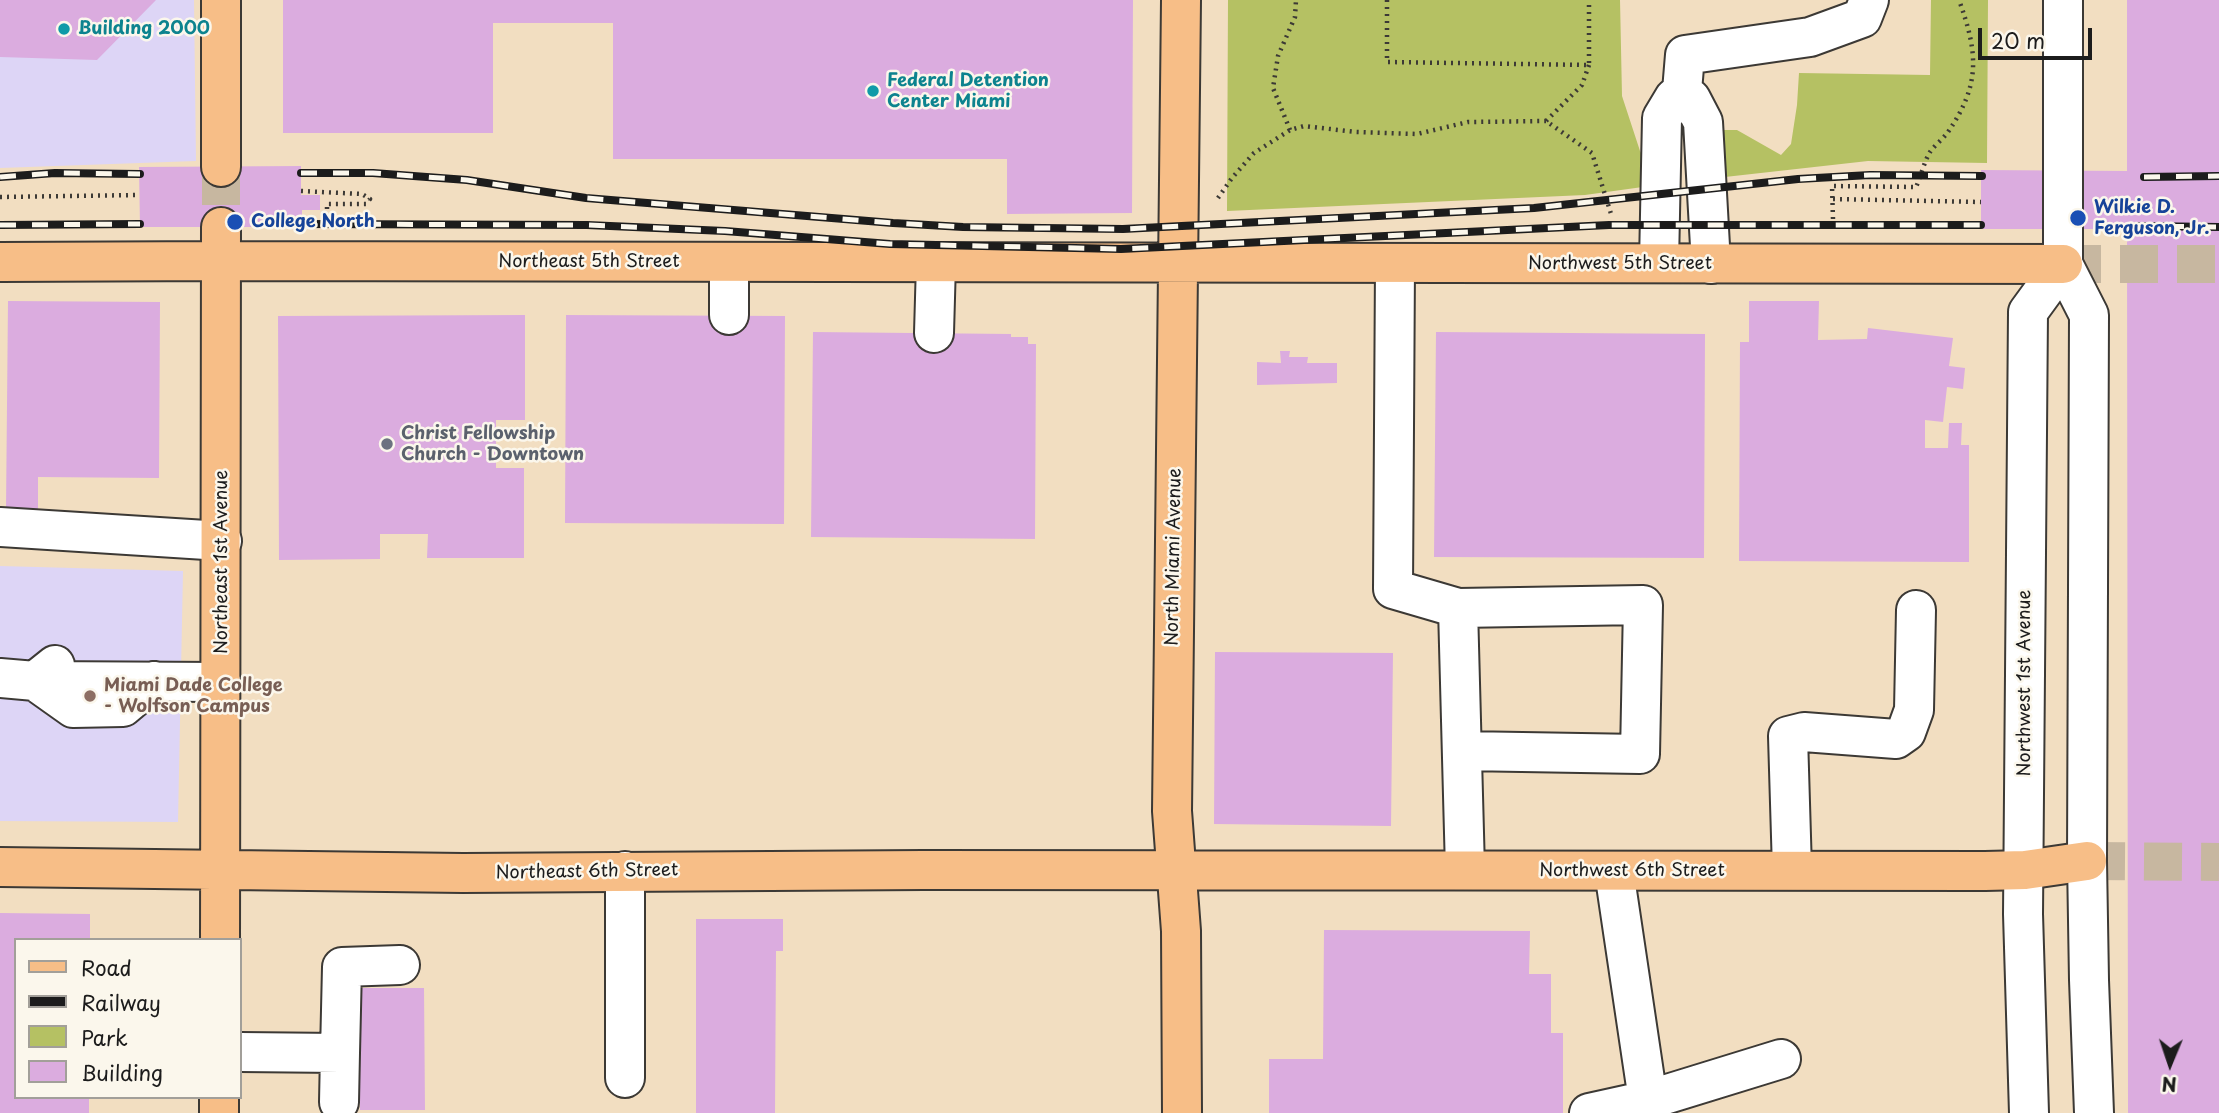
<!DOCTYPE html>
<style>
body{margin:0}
#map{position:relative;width:2219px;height:1113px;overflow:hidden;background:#f2dec1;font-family:"Playpen Sans",sans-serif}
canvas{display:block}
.legend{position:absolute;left:14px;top:938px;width:228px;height:161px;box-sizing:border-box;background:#fbf7ec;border:2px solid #a29f99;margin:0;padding:9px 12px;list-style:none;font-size:21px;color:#1c1c1c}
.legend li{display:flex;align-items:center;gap:14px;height:35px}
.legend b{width:35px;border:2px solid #a29f99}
.north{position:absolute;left:2135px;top:1029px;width:70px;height:70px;-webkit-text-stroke:5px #fbf7ec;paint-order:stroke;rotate:182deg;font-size:19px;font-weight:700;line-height:28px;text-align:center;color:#1c1c1c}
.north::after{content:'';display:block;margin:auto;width:24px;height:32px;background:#1c1c1c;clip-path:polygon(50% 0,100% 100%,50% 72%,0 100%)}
.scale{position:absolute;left:1978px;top:28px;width:114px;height:32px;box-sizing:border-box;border:4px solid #1c1c1c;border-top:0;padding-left:9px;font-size:21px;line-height:24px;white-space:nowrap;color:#1c1c1c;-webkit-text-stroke:5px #fbf7ec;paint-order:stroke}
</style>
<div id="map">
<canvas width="2219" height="1113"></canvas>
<ul class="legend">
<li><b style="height:9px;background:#f7be87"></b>Road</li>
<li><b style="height:9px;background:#1c1c1c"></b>Railway</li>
<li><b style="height:19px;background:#b5c163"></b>Park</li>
<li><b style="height:19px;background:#dbacdf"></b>Building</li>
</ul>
<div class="north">N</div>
<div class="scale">20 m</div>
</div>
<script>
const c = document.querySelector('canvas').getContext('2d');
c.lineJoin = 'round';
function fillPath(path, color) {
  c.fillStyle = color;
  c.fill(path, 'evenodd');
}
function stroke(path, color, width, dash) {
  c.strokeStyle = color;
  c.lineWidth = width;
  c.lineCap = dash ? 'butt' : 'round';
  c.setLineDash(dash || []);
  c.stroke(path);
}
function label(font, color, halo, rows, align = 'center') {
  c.font = font + ' "Playpen Sans",sans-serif';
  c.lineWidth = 5;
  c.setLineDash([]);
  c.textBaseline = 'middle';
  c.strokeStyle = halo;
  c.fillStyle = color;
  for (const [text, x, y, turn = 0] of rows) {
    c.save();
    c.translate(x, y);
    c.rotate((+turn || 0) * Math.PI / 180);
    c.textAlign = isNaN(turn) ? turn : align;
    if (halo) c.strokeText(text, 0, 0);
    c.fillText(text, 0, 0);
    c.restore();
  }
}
fillPath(new Path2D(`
 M0,0h194l2,161 -196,7z
 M0,566l183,5 -5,251 -178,-1z`), '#ddd5f6');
fillPath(new Path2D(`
 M1228,0h392l2,96 18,55 17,34 -72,10 -358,16z
 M1931,0h57l-1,163 -119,-2 -161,18 7,-49h23l44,25 10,-11 6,-39 2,-32 131,2z`), '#b5c163');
fillPath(new Path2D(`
 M0,0h156l-59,60 -97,-3z
 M283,0h850l-1,213 -125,1v-55h-394v-136h-120v110h-210z
 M2127,0h92v1113h-91l-1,-884h-146v-59l146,1z
 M301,166v29h19v15h-18v17h-162l-1,-60z
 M8,301l152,1 -1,176 -121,-1v32h-32z
 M1749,301h70l-1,39 49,-1 1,-11 85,10 -4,28 16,2 -2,21 -16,-2 -4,35 -18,-2v28h23l1,-25h13l-1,22h8v117l-230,-1 1,-219h9z
 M525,315v105h-29v48h28v90h-97l1,-24h-48v25l-101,1 -1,-244z
 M566,315l219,1 -1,208 -219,-1z
 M813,332l198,2v3h17v7h8l-1,195 -224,-2z
 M1436,332l269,2 -1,224 -270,-1z
 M1280,351h10l-1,6h19l-1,6h30v20l-80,2v-23l24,1z
 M1215,652l178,1 -2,173 -177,-2z
 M0,913l90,1v26h-74v157h73v16h-89z
 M696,919h87v32h-7l-1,162h-79z
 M1324,930l206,1 -1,43h22v59h12v80h-294v-54h54z
 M359,988h65l1,122h-65z`), '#dbacdf');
stroke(new Path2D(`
 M221,167v60
 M2063,264h156
 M2087,861l132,1`), '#c7b7a0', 38, [38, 19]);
const minor = new Path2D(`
 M2063,0v264l26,51 -2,546 2,119 5,133
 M1682,91l9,8 12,23 8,142
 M1659,263l3,-145 12,-20 8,-7 3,-36 125,-18 52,-19 7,-18
 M1395,264l-2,325 65,19
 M729,315v-53
 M934,333l2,-70
 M0,527l222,14
 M0,678l35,3 20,-16
 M154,681l-31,26 -50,1 -38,-27c62,0 124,1 186,1
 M1463,751l177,3 3,-149 -185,3 7,262
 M1792,870l-4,-134 16,-4 92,7 10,-7 8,-22 2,-100
 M1614,871l34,229
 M240,1052l100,1 2,-86 58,-2
 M625,1078v-207
 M339,1102l1,-49
 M1589,1113l59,-13 133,-41
 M2029,1113l-6,-199 5,-602 35,-48`);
const major = new Path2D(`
 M1181,0l-9,811 9,120 1,182
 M221,167v-167
 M0,262l222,-1 1841,3
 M0,867l463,6 461,-3 1061,1 40,-1 62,-9
 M220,940l1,-713
 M219,1113v-16`);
stroke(minor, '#3c3935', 42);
stroke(major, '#3c3935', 42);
stroke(new Path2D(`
 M1387,0v62l202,3v-65
 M1589,65l-7,20 -36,36 46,32 20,64
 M1290,130l-17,-42 5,-32 17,-39 1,-17
 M301,191l61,3 8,5 -4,5h-39v12
 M0,197l140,-2
 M1218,198l14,-20 22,-25 36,-23 14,-4 52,6 61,2 51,-12 78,-1
 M1833,199l148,3
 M1833,219l-1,-33 84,1c5,-11 8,-25 14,-35 5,-7 13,-13 18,-20 33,-48 30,-79 11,-132`), '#3c3935', 4.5, [2, 5]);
stroke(minor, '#fff', 38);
stroke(major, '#f7be87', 38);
const rail = new Path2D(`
 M301,173h72l94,7 119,18 307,25 70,4 160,2 411,-21 264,-29 72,-4 112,1
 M0,177l55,-4 85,1
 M2144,177l75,-1
 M301,224l286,1 138,6 165,13 231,5 488,-24h372
 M0,225l140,-1
 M2136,226l83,1`);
stroke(rail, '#1c1c1c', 8);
stroke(rail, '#fbf7ec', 5, [16]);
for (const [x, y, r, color] of [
 [64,29,7,"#0f9aa8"],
 [873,91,7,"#0f9aa8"],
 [2078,218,9,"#1a4fb4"],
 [235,222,9,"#1a4fb4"],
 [387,444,7,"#6b7280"],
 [90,696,7,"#8d6e63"]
]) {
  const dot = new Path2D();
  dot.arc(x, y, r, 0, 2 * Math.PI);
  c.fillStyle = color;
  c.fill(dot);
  stroke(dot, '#fbf7ec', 2.5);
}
label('bold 18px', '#0d838f', '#fbf7ec', [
 ["Building 2000",78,29],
 ["Federal Detention",887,81],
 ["Center Miami",887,102]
], 'left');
label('bold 18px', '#164399', '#fbf7ec', [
 ["Wilkie D.",2094,208],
 ["Ferguson, Jr.",2094,229],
 ["College North",251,222]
], 'left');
label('18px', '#1c1c1c', '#fbf7ec', [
 ["Northeast 5th Street",589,262],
 ["Northwest 5th Street",1620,264],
 ["North Miami Avenue",1174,557,-89],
 ["Northeast 1st Avenue",222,562,-90],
 ["Northwest 1st Avenue",2025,683,-90],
 ["Northwest 6th Street",1632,871],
 ["Northeast 6th Street",587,872,-1]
]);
label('bold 18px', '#5b616d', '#fbf7ec', [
 ["Christ Fellowship",401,434],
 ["Church - Downtown",401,455]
], 'left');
label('bold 18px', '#785e54', '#fbf7ec', [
 ["Miami Dade College",104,686],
 ["- Wolfson Campus",104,707]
], 'left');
</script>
